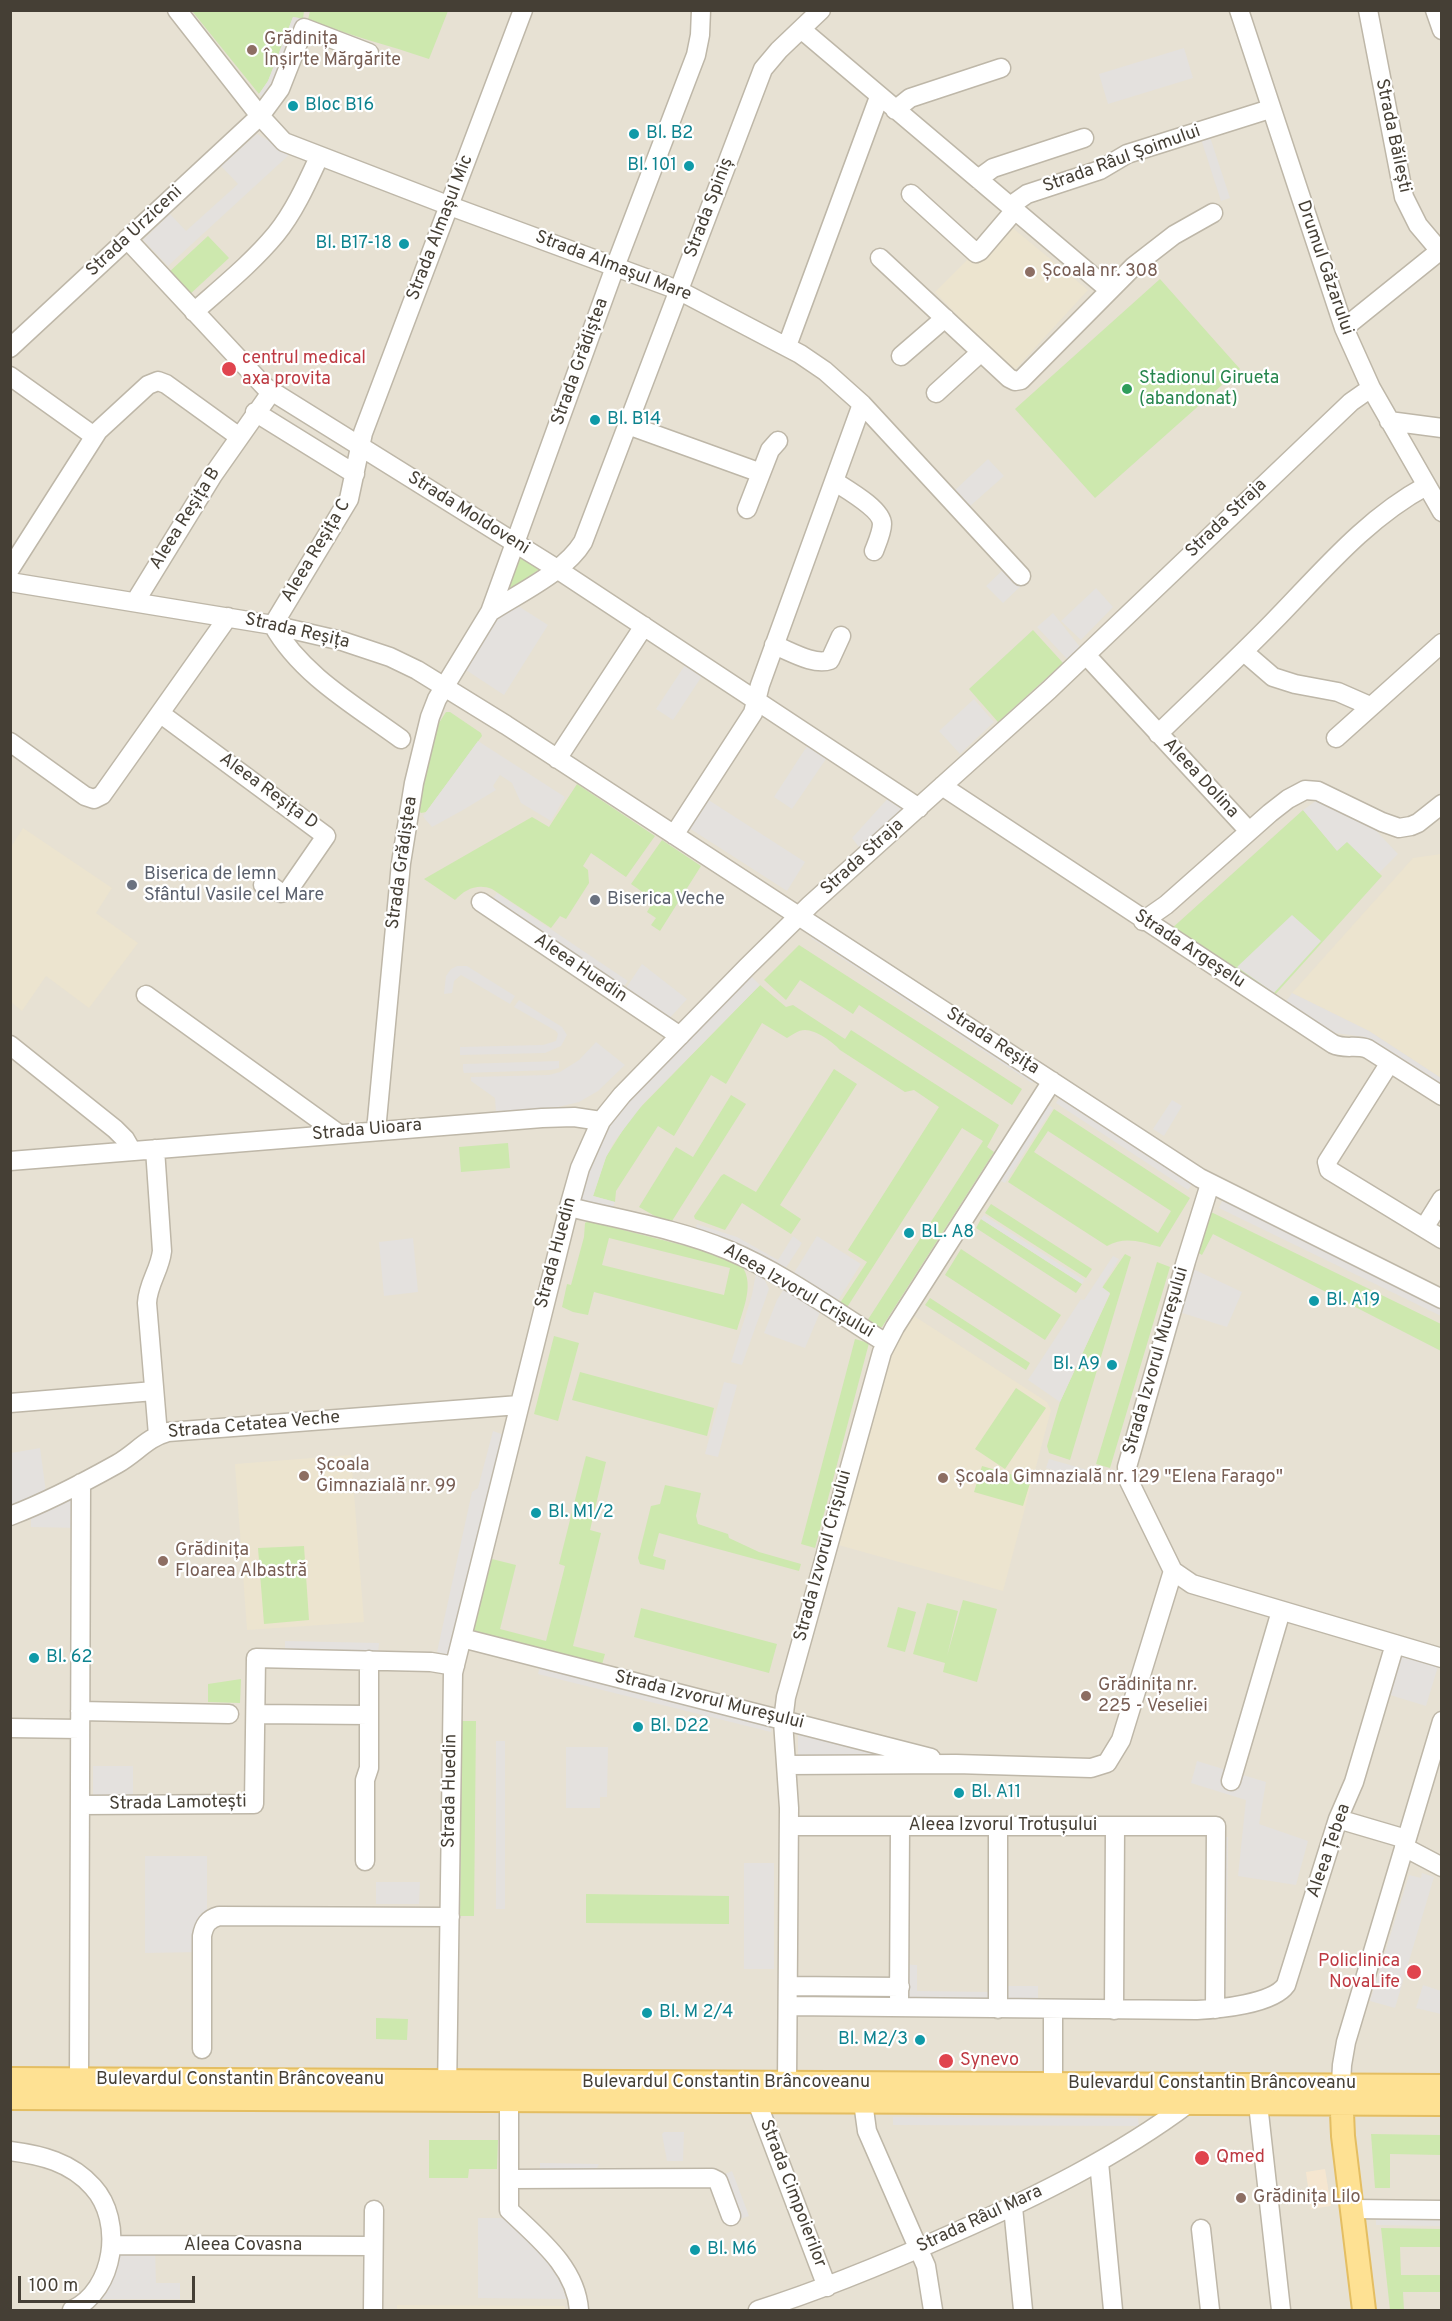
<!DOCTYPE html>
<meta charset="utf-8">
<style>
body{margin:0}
#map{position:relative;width:1452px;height:2321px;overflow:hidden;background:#f3efe5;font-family:Overpass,sans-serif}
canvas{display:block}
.frame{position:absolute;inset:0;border:12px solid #453f35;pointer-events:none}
.scale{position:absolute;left:18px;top:2276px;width:177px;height:27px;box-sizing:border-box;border:3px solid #453f35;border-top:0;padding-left:8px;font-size:18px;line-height:21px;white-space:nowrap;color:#453f35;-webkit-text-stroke:4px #fff;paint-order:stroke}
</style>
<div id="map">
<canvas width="1452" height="2321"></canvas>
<div class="frame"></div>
<div class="scale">100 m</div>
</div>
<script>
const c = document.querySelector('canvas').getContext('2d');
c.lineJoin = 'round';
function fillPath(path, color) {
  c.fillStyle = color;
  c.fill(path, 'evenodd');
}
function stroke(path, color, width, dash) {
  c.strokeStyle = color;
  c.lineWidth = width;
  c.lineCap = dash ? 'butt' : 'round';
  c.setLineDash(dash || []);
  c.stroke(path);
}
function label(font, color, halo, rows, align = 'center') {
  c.font = font + ' Overpass,sans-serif';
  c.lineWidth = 4.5;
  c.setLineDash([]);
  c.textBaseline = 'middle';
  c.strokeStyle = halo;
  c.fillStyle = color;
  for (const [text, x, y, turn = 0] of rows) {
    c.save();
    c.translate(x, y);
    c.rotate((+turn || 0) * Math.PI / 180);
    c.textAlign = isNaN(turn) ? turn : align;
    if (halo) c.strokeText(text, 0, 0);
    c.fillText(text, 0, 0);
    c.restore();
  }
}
fillPath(new Path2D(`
 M11,11h1430v2299h-1430z`), '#e7e1d3');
fillPath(new Path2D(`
 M1325,2169l6,37 -20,3 -5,-37z`), '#f5e6d0');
fillPath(new Path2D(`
 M1009,225l79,65 -76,83 -77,-81 36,-36z
 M23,828l89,60 -16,25 42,30 -49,65 -43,-32 -24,35 -11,-9v-155z
 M1441,854v224l-72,-47 -77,-38 121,-135z
 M911,1314l136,88 4,8 -48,181 -168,-47 47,-176z
 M351,1455l13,167 -117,8 -12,-166z
 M397,2305l168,1v4h-168z`), '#ece4cf');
fillPath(new Path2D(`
 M192,11h112l-1,8 -10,-2 -25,64 -9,13z
 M310,11h138l-19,48c-41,-14 -81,-24 -121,-39z
 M208,236l21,22 -41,38 -21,-22z
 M1160,279l80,90 -145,129 -80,-89z
 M517,552l24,16 -42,30z
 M1033,630l30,33 -65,59 -29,-33z
 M446,712h4l31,21 1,3 -56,76 -5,1 -3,-3 17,-81z
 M577,784l78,52 -29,41 -35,-24 -8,13 5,4 1,13 -23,36 -6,-3 -9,12 -59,-39c-14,-6 -27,0 -37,11l-31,-21 108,-62 17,10z
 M1303,810l34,40 10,-9 35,35 -110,122 -102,-68z
 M662,840l39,26 -41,65 -9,-6 5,-7 -9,-6 7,-12 -23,-16z
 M799,945l223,144 -10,16 -153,-100 -6,9 -53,-34 -14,20 -22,-20z
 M760,985l26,22 7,-2 52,34 6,-9 148,95 -12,22 7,5 -112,175 -4,1 -11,-7 116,-180 -21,-13 -118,184 -6,-6 29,-44 -19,-12 91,-143 -25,-17 -9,2 -65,-42c-7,-8 -24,-20 -35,-20 -7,0 -13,5 -18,8l-25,-15 -36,61 -15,-9 -37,61 -16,-10 -42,65 -1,11 -22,-6 13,-39 25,-40z
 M834,1069l23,15 -77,121 21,14 -10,15 -49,-31 -17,27 -30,-11 -1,-3 27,-40 3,-2 32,18z
 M731,1095l15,9 -74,117 -12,-2 -21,-12 37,-60 17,10z
 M1054,1109l136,89 -30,49c-19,-5 -35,-11 -53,-1l-99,-64zM1048,1131l123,80 -13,22 -124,-81z
 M508,1143l2,25 -49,4 -2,-25z
 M991,1204l101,65 -6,9 -101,-65z
 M1211,1212l230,112v27l-228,-117 -11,21 -5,-3z
 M981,1219l101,65 -6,9 -100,-65z
 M588,1221l145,37c26,17 11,48 4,72l-143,-38 -6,23 -15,-3 -11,-5 5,-23 4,1 13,-48 1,-14zM609,1238l121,30 -6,27 -122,-30z
 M961,1249l100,66 -16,25 -100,-65z
 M1125,1254l6,3 -61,203 -21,-7 -2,-7 13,-44 50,-108 -8,-6z
 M1157,1262l13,5 -60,201 -14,-4z
 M930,1298l100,65 -4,7 -101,-65z
 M554,1336l25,7 -21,78 -24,-7z
 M855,1339l14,4 -54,205 -14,-4z
 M580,1372l134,36 -7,28 -135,-36z
 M1016,1388l30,20 -41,61 -30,-20z
 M586,1456l20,6 -16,68 11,3 -28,113 32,8 -4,14 -126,-35 -2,-3 19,-71 24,6 -16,64 46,12 19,-75 -6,-2z
 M982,1466l49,14 -8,26 -49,-14z
 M665,1485l36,8 -5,23 2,8 30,10 1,4 30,14 42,12 -2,7 -140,-38 -6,23 13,4 -2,10 -24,-6 -2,-6 13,-52 9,-2z
 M304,1546l5,74 -45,4 -6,-76z
 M963,1600l34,9 -20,73 -34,-10 2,-9 -32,-9 14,-51 31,8 -11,45z
 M898,1607l18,5 -11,40 -18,-5z
 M641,1608l136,36 -8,29 -135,-36z
 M241,1679l-1,24 -32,-1v-18z
 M462,1721h14l-2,195h-14z
 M586,1894l143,2v28l-143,-1z
 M376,2018l32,1 -1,21 -31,-1z
 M1371,2134l70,1v20l-51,-1v34h-15z
 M429,2140h69l-1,29h-28l-1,9h-39z
 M1381,2228l60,1v18h-41l1,28h40v17h-38l1,18h-14z`), '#cde8ae');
fillPath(new Path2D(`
 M293,17l12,2 -1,9 -35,77 -10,-11 9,-13z
 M1184,48l9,30 -85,26 -9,-30z
 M257,134l34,19 -123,113 -25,-26 27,-26 16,17 52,-47 -17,-18z
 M1210,137l20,61 -9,3 -20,-62z
 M988,459l16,17 -35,31 -15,-16z
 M1007,566l17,17 -21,20 -17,-17z
 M1096,588l17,19 -32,33 -20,-19z
 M515,604l33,21 -44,70 -41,-27 28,-45z
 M1053,613l27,34 -13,12 -30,-32z
 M687,662l17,11 -31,47 -17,-11z
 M974,699l20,23 -34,32 -21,-23z
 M478,741l87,56 -14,24 -30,-18 -9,-20 -12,-8 -7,11 3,4 -33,20 -31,17 -7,-8 -2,-3 3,-4z
 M809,743l19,13 -36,53 -18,-12z
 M890,796l15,12 -43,43 -10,-13z
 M1320,798l49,25 29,31 -19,19 -32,-31 -10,9 -34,-41z
 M707,799l98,63 -18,29 -98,-63z
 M497,893l131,88 -8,10 -130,-88z
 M1292,915l29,26 -47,52 -37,-26z
 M818,928l221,144 -7,11 -221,-145z
 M642,964l45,35 -20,22 -43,-30z
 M457,966h10l48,30 -5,8 -49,-29 -7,6 -2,12 -8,1 2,-18 5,-7z
 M751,976l9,9 -117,119 -29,38 -8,15 -13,39 22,6 -3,9 -35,-8 18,-52 17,-31 24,-27z
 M1292,993l77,38 72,47v10l-76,-51 -30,-4 -52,-27z
 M519,1000l43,27 5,8 -6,11 -16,7 -85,2v-8l83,-2 13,-4 2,-7 -2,-3 -42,-24z
 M596,1042l29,23 -27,26 -19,11 -21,5 -62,5 -1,-14 -24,-17v-4l78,-2 11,-3 19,-12z
 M559,1061v7l-8,2 -87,3 -1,-3v-6z
 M1062,1093l133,87 -7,10 -132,-87z
 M1172,1100l10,6 -18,30 -11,-7z
 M1044,1102l9,6 -48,75 -4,-2 -12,19 -5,-4z
 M1226,1192l215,107v17l-222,-108z
 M984,1215l100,65 -2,4 -101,-65z
 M697,1224l40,13 41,23 15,-24 9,7 -22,34 -88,-39z
 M817,1236l44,28 -29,46 -9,-5 -18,43 -41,-15 13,-33z
 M413,1238l5,54 -34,4 -5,-54z
 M1113,1256l6,3 -17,28 8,6 -50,109 -32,-22 53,-81 3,1z
 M1191,1268l51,24 -15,35 -48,-15z
 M756,1273l8,5 5,11 -27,76 -11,-3 21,-67z
 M724,1382l13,3 -19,72 -13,-3z
 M493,1431l11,4 -56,220 -11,-3 35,-160 6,-4z
 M40,1448l6,44 -35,17v-56z
 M1049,1459l56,16 -3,10 -56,-17z
 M81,1496v32l-50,-1v-20z
 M285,1641l94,2 -1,10 -93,-2z
 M1399,1652l40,11 -13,43 -39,-12z
 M540,1665l233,58 -2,9 -233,-58z
 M798,1731l133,30 -133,-2z
 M496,1741h9v168h-9z
 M566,1747h42l-1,50h-7v11h-34z
 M1197,1761l69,21 -7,42 49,17 -12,44 -58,-9 8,-76 -55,-17z
 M93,1766h40v39h-40z
 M1220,1837h8l-2,153h-8z
 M145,1856h62v66l-5,30 -57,1z
 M744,1863h30v106h-30z
 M1422,1873l12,4 -39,131 -25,-7 39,-126 12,3z
 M376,1882h44l-1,22h-43z
 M900,1964l17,1v26l74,1v17l-197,-3 1,-20 104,1z
 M1423,1985l18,6v23l-25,-6z
 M1002,1986h36v12h-37z
 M893,2117l245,1 1,8 -246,-1z
 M664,2132h20l-1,29h-16l-5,-27z
 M540,2163l59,1 -5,10 -54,-1z
 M732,2171l17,45 -9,3 -17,-44z
 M1376,2214l65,1v11l-65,-1z
 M478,2218h30l43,45 9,15 6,21 -88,-1z
 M119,2249h36l1,34h24v16h-81z`), '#e4e1de');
const minor = new Path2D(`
 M177,10l83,106 24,26 166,64 228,84 122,64 25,17 37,33 159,172
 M1239,10l105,318 27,60 71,124
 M1368,10l36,187 14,28 22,26
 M1435,10l7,20
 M801,29l307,260
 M895,110l15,-12 91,-30
 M978,179l15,-11 91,-30
 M911,194l65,59 4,-2 35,-41
 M1010,206l17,-12 73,-24 27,-16 143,-45
 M127,239l138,148 292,182 362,239
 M880,258l129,120 6,3 6,-1 113,-114 40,-31 39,-22
 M194,312c28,-25 58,-49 82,-78 18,-22 31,-51 43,-77
 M1344,328l98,-79
 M787,346l92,-249
 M10,348l250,-232 20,-27 24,-61 65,25
 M901,356l44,-38
 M10,376l84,60
 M936,393l45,-41
 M255,412l100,62
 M1389,421l53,7
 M628,425l133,48
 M834,481c12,8 48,28 48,43 0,8 -5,19 -8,27
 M747,509l23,-59 8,-9
 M10,569l88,-138 50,-46 10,-4 8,3 72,52
 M10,582l263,43 69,16 48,16 27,13 89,55 694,453 242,121
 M135,602l78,-127 59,-84
 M490,612c29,-19 75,-40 93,-70l180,-473 16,-19 42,-40
 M774,645c16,6 40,21 56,15l11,-24
 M1244,652l29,25 22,7 43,8 32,14
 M1086,655l163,176
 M161,714l165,122 -38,55 -7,2 -11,-8h-7
 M1158,734c38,-37 78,-74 115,-112 48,-49 92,-103 153,-136
 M1336,738l106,-95
 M401,739c-45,-33 -100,-64 -128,-114l76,-126 14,-66 160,-423
 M10,742l75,54 9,3 8,-4 126,-178
 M557,759l87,-133
 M942,786l391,258c12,6 23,0 35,5l74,47
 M674,835l79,-122 7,-28 102,-281
 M481,902l199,134
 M1143,921l23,-16 104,-92 18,-14 17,-9 13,1 64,31 17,6 12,-2 7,-3 24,-19
 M146,995l193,139
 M10,1045l105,84 10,10 7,12
 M1389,1064l-62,98 2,8 113,69
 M376,1131l25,-268 13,-80 16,-66 7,-18 53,-87 125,-345 81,-212 4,-20 1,-25
 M155,1149l7,102c-2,19 -14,32 -15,52l11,132
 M10,1161l532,-43 32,-1 27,4
 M1210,1184l-24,77 -59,206 1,12 45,92 19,13 250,74
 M569,1207c53,13 109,22 159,43 55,23 108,62 158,93
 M1424,1228l18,-29
 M10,1403l144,-12
 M10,1516c37,-14 73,-33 107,-52 18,-10 31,-27 51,-32l351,-27
 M462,1638l469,120
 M80,1711l149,3
 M256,1714l113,1
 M10,1728l70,1
 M786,1765l170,-1 135,4 16,-5 14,-23 52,-169
 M1231,1781l50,-170
 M80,1805l174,-1 2,-146 175,4 24,4
 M1338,1819l68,20
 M789,1826h427l-1,183
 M1404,1847l38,20
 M365,1861v-81l4,-12v-108
 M788,1986l112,1
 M788,2006l409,4c22,-1 76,-6 89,-25l52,-166 16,-37 41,-138
 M899,2007l1,-181
 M998,2009v-183
 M1114,2010l1,-184
 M202,2049v-113c2,-11 6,-17 17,-20l231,1
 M79,2079l2,-596
 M787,2083l2,-275 -6,-87 3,-24 96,-345 13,-25 157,-246
 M1053,2084v-75
 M1341,2084l1,-19 4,-23 96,-321
 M447,2093l6,-420 116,-466 11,-39 21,-47 21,-26 125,-128 63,-62 239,-215 302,-288 20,-14
 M509,2100v110c29,28 67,57 70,100
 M757,2102l70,185
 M863,2102l4,29 59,135 7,44
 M1258,2104l23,206
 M10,2151c31,4 61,11 83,36 31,34 22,103 -21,123
 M1099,2162l14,148
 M509,2179l203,-1 6,3 13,35
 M1013,2207l10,103
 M1352,2209l90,1
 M1201,2229l9,81
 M112,2245l261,1
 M373,2310l1,-100
 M758,2310c67,-21 131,-48 196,-77 81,-36 163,-76 235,-130`);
const major = new Path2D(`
 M10,2079l1432,7
 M1341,2089l2,47 21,174
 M10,2098l1432,6`);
stroke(minor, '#beb7a8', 21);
stroke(major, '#e4be62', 26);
stroke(minor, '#fff', 18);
stroke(major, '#fee193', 22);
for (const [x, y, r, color] of [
 [252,50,6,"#8d6e63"],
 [293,106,6,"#0f9aa8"],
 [634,134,6,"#0f9aa8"],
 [689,166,6,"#0f9aa8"],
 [404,244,6,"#0f9aa8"],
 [1030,272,6,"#8d6e63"],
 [229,369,8,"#e0444e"],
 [1127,389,6,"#2e9e5b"],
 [595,420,6,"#0f9aa8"],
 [132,885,6,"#6b7280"],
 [595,900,6,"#6b7280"],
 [909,1233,6,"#0f9aa8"],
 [1314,1301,6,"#0f9aa8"],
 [1112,1365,6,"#0f9aa8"],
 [304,1476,6,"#8d6e63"],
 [943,1478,6,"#8d6e63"],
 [536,1513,6,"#0f9aa8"],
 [163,1561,6,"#8d6e63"],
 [34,1658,6,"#0f9aa8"],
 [1086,1696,6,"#8d6e63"],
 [638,1727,6,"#0f9aa8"],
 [959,1793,6,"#0f9aa8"],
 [1414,1972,8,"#e0444e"],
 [647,2013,6,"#0f9aa8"],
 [920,2040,6,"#0f9aa8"],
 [946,2061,8,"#e0444e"],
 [1202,2158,8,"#e0444e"],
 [1241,2198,6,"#8d6e63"],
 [695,2250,6,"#0f9aa8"]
]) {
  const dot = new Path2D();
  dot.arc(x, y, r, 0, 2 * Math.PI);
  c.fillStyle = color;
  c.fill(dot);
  stroke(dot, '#fff', 2);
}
label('18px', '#785e54', '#fff', [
 ["Grădinița",264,40],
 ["Înșir'te Mărgărite",264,61],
 ["Școala nr. 308",1042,272],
 ["Școala",316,1466],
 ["Gimnazială nr. 99",316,1487],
 ["Școala Gimnazială nr. 129 \"Elena Farago\"",955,1478],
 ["Grădinița",175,1551],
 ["Floarea Albastră",175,1572],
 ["Grădinița nr.",1098,1686],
 ["225 - Veseliei",1098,1707],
 ["Grădinița Lilo",1253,2198]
], 'left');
label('18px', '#0d838f', '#fff', [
 ["Bloc B16",305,106],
 ["Bl. B2",646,134],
 ["Bl. 101",677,166,"right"],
 ["Bl. B17-18",392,244,"right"],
 ["Bl. B14",607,420],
 ["BL. A8",921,1233],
 ["Bl. A19",1326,1301],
 ["Bl. A9",1100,1365,"right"],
 ["Bl. M1/2",548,1513],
 ["Bl. 62",46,1658],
 ["Bl. D22",650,1727],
 ["Bl. A11",971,1793],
 ["Bl. M 2/4",659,2013],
 ["Bl. M2/3",908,2040,"right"],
 ["Bl. M6",707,2250]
], 'left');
label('18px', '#453f35', '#fff', [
 ["Strada Băilești",1392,136,78],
 ["Strada Râul Șoimului",1122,160,-20],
 ["Strada Spiniș",710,208,-69],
 ["Strada Almașul Mic",441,228,-69],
 ["Strada Urziceni",135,232,-43],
 ["Strada Almașul Mare",613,267,21],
 ["Drumul Găzarului",1324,268,71],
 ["Strada Grădiștea",581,362,-70],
 ["Strada Moldoveni",468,514,32],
 ["Aleea Reșița B",186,519,-58],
 ["Strada Straja",1227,519,-44],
 ["Aleea Reșița C",317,551,-59],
 ["Strada Reșița",297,632,13],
 ["Aleea Dolina",1200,779,47],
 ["Aleea Reșița D",268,792,36],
 ["Strada Straja",863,858,-42],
 ["Strada Grădiștea",403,863,-82],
 ["Strada Argeșelu",1189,950,33],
 ["Aleea Huedin",580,969,34],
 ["Strada Reșița",992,1042,33],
 ["Strada Uioara",367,1131,-5],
 ["Strada Huedin",557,1253,-75],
 ["Aleea Izvorul Crișului",798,1292,30],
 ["Strada Izvorul Mureșului",1157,1361,-74],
 ["Strada Cetatea Veche",254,1426,-5],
 ["Strada Izvorul Crișului",824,1556,-75],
 ["Strada Izvorul Mureșului",709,1701,14],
 ["Strada Huedin",451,1791,-89],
 ["Strada Lamotești",178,1804,-1],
 ["Aleea Izvorul Trotușului",1003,1826],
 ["Aleea Țebea",1330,1851,-71],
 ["Bulevardul Constantin Brâncoveanu",240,2080],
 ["Bulevardul Constantin Brâncoveanu",726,2083],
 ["Bulevardul Constantin Brâncoveanu",1212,2084],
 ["Strada Cimpoierilor",792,2194,69],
 ["Strada Râul Mara",980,2220,-25],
 ["Aleea Covasna",243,2246]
]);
label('18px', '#be3a42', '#fff', [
 ["centrul medical",242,359],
 ["axa provita",242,380],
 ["Policlinica",1400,1962,"right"],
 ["NovaLife",1400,1983,"right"],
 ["Synevo",960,2061],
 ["Qmed",1216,2158]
], 'left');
label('18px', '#27864d', '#fff', [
 ["Stadionul Girueta",1139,379],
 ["(abandonat)",1139,400]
], 'left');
label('18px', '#5b616d', '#fff', [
 ["Biserica de lemn",144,875],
 ["Sfântul Vasile cel Mare",144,896],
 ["Biserica Veche",607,900]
], 'left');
</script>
